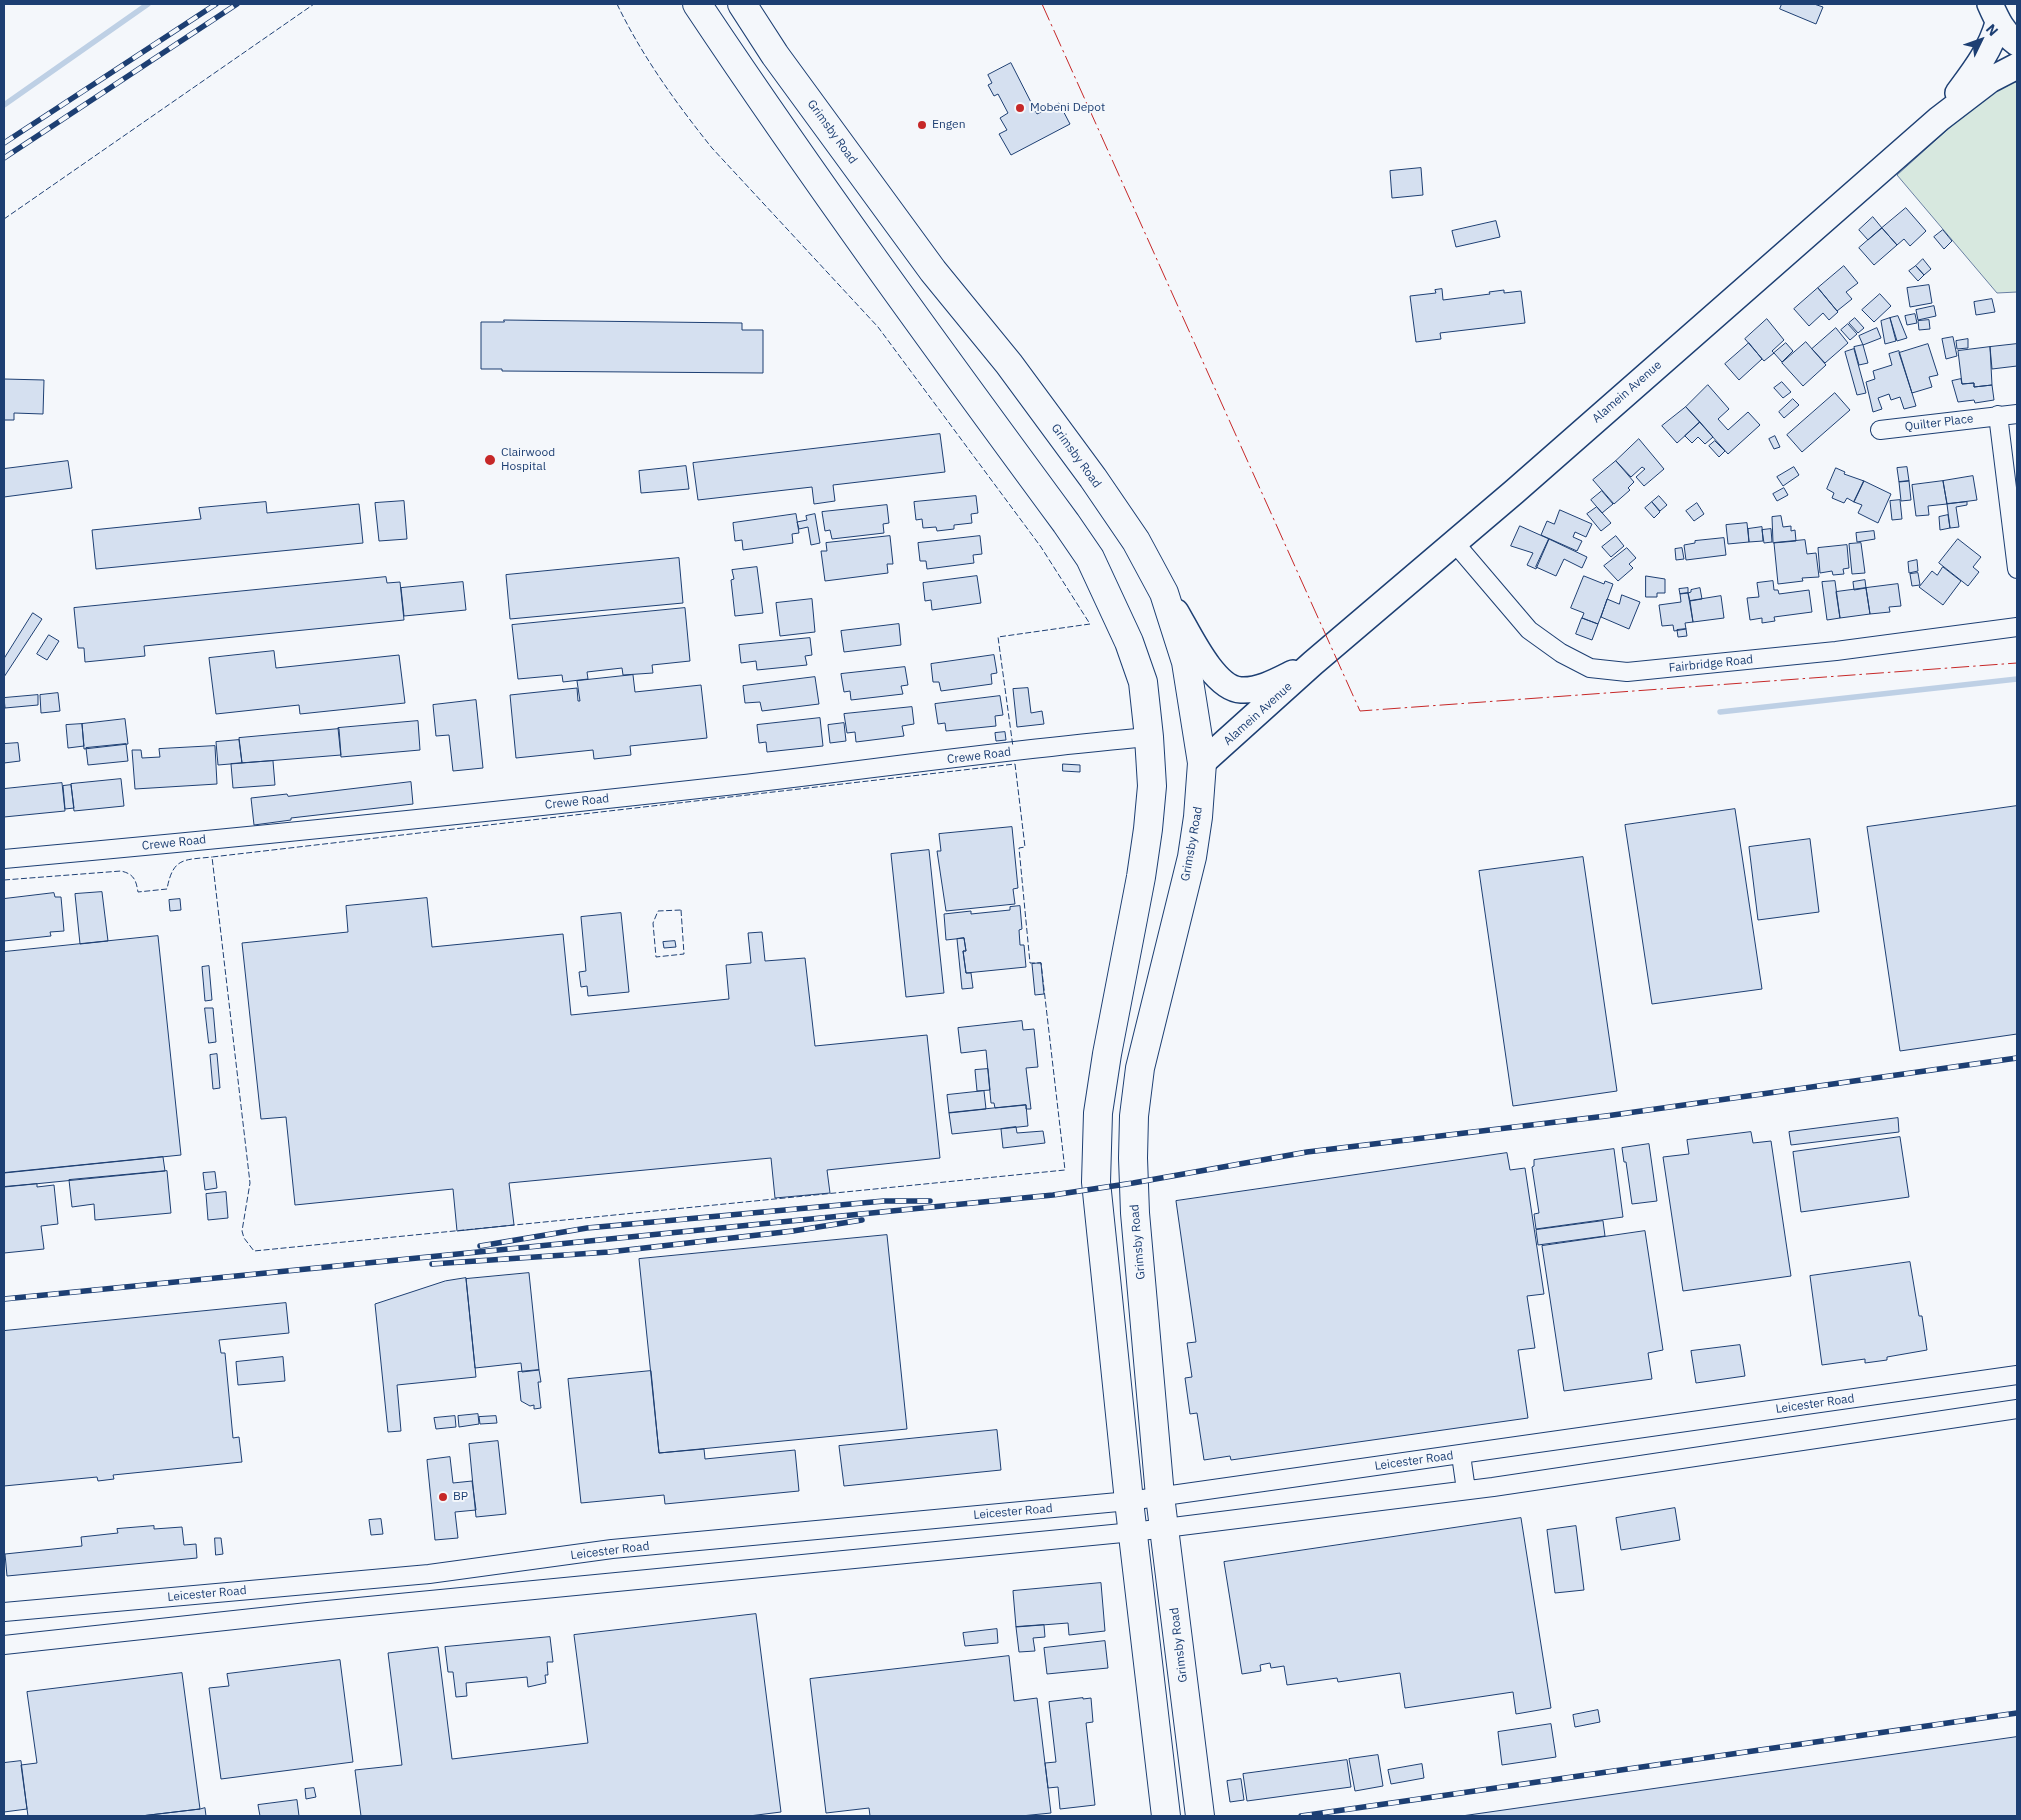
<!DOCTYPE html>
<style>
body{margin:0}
#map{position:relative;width:2021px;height:1820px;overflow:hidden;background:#f4f7fb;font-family:"IBM Plex Sans",sans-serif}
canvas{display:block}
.frame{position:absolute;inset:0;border:5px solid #1d3f73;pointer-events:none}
.north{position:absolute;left:1956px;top:15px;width:50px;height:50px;-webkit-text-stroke:4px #f4f7fb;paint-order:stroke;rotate:48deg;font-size:14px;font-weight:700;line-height:20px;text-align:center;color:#1d3f73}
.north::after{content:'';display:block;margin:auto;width:18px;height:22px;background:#1d3f73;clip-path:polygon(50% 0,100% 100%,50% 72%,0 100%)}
</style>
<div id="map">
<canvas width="2021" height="1820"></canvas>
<div class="frame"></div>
<div class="north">N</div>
</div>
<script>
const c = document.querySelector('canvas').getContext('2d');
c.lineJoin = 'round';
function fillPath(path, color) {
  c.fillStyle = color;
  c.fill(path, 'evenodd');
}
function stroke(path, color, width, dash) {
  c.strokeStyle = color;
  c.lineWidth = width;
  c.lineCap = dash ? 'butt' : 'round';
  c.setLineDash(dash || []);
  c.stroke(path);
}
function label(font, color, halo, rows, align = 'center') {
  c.font = font + ' "IBM Plex Sans",sans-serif';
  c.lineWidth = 4;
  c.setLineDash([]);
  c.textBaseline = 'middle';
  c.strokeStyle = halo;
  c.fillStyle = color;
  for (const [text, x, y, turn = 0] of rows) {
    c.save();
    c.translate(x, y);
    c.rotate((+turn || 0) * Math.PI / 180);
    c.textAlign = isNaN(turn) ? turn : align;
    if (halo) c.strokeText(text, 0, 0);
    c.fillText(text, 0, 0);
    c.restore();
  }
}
const green = new Path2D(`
 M2009,82h8v210l-20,1 -100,-118 90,-81z`);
fillPath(green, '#d7e8df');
stroke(green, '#687fa3', 1);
stroke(new Path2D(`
 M4,105l144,-101
 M1720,712l297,-33`), '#bed0e5', 5.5);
const building = new Path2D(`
 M1782,4h32l9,3 -7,17 -36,-15z
 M1011,63l26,51 22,-11 11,21 -59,31 -12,-21 8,-4 -7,-12 8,-5 -10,-19 -4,2 -6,-11 4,-2 -4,-8z
 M1421,168l2,27 -31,3 -2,-27z
 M1906,208l20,23 -16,15 -6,-7 -7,6 -15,-17z
 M1873,217l9,11 -14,12 -9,-10z
 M1496,221l4,16 -44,10 -4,-16z
 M1882,228l15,17 -23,20 -15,-17z
 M1943,230l9,11 -8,8 -10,-12z
 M1923,259l8,10 -7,6 -8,-9z
 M1844,266l14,17 -12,9 6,7 -15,12 -19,-23z
 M1916,266l8,9 -6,6 -9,-10z
 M1929,285l3,18 -22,4 -3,-19z
 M1818,288l20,24 -9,8 -6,-7 -14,13 -15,-17z
 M1442,289l1,11 47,-6 -1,-2 15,-2v3l17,-2 4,32 -85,10 1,6 -25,3 -6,-46 26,-3 -1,-3z
 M1880,294l11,12 -17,16 -12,-12z
 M1992,299l3,13 -19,3 -2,-13z
 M1934,306l2,10 -18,4 -2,-10z
 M1915,314l2,9 -10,2 -2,-9z
 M1898,316l9,22 -10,3 -7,-23z
 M1855,318l9,10 -6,5 -9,-10z
 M1890,318l6,23 -11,3 -4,-23z
 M1767,319l17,21 -12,11 2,2 -10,8 -19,-22z
 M504,320l238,3v7h21v43l-261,-2v-2h-21v-47h23z
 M1929,320l1,9 -11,1 -1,-9z
 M1848,324l9,10 -7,6 -9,-10z
 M1836,328l12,15 -23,20 -13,-14z
 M1877,328l4,10 -18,7 -4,-9z
 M1953,337l4,19 -11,3 -4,-20z
 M1968,339v9l-11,1 -1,-8z
 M1806,342l20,23 -23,21 -21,-23z
 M1749,343l13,16 -23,21 -14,-16z
 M1786,343l7,8 -11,11 -8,-9z
 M1928,344l10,31 -9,2 3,10 -20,6 -13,-40z
 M2017,344v22l-25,3 -2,-22z
 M1863,345l5,18 -9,2 -5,-18z
 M1990,347l2,38 -18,2v-4l-12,1 -4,-33z
 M1854,349l12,44 -9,2 -12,-43z
 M1899,351l17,55 -12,3 -4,-12 -9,3 -2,-6 -11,4 4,11 -9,3 -7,-30 9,-3 -2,-8 19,-6 -3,-11z
 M4,379l40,1 -1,34 -29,-1v7h-10z
 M1961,379l1,5 12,-1v4l18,-2 2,15 -19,3 -1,-3 -16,2 -6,-21z
 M1782,382l9,10 -8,6 -9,-10z
 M1708,385l21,24 -11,10 10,11 20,-18 12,13 -32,29 -42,-47z
 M1835,393l15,17 -48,42 -15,-17z
 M1793,399l6,6 -15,13 -5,-6z
 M1686,407l14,15 -23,21 -15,-17z
 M1700,422l13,15 -8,7 -7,-7 -6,6 -7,-7z
 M940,434l5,38 -112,13 2,16 -21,3 -2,-17 -114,13 -5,-37z
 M1775,436l5,11 -6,2 -5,-10z
 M1639,439l25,30 -20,17 -8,-9 9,-8 -3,-2 -11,10 -15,-16z
 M1715,441l10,10 -6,6 -10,-11z
 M68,461l4,27 -68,9v-28z
 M1616,461l18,21 -6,6 2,2 -16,14 -21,-24z
 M686,466l3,23 -48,4 -2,-22z
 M1794,467l5,8 -16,11 -6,-9z
 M1907,467l2,14 -10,1 -2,-14z
 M1836,468l9,4 -1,2 20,7 -10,21 -7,-4 -3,5 -12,-5 2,-5 -7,-4z
 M1973,476l4,24 -30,4 -4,-23z
 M1864,481l27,13 -13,29 -20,-10 4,-8 -8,-3z
 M1909,481l2,19 -10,1 -2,-19z
 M1943,481l4,23 -19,2 1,9 -13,1 -4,-31z
 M1784,488l4,7 -11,6 -4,-7z
 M1602,491l11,13 -11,9 -11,-13z
 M976,496l2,17 -7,1 1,9 -18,2v4l-17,2 -1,-4 -13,1 -1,-9 -6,1 -2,-18z
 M1659,496l8,9 -7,6 -8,-9z
 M1900,500l2,19 -10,1 -2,-19z
 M404,501l3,38 -28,2 -4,-38z
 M266,502l1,11 92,-9 4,39 -267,26 -4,-39 109,-11 -2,-11z
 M1652,502l8,10 -6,6 -9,-10z
 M1967,502v3l-11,2 3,20 -9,1 -3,-24z
 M1697,503l7,11 -10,7 -8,-10z
 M887,505l2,18 -6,1 1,9 -52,6 -2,-9 -5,1 -3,-19z
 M1597,507l14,16 -10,8 -14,-17z
 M1560,510l32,14 -6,13 -11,-5 -2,5 9,4 -5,10 -36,-16 6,-14 7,3z
 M796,514l3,19 -7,1 1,9 -50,7 -1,-10 -7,1 -2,-18z
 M815,514l5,29 -9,2 -3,-18 -9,2 -2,-7 10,-2 -1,-4z
 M1948,515l2,13 -10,2 -1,-13z
 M1781,516l2,11 8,-1v5l4,-1 1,11 -23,2 -1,-26z
 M1747,523l2,19 -21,2 -2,-19z
 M1520,526l29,13 -13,30 -9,-4 6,-12 -22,-7z
 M1762,527l1,14 -14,1 -1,-13z
 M1771,529l1,13 -8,1 -2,-13z
 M1874,531l1,8 -18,3 -1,-9z
 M890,536l3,28h-6l1,9 -63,8 -4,-30h6l-1,-8z
 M980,536l2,18 -9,1 1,8 -47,6 -1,-8h-6l-2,-18z
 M1616,536l8,10 -13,11 -9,-10z
 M1724,538l2,17 -40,5 -2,-15 11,-2v-2z
 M1549,539l38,18 -5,11 -18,-9 -8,17 -20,-9z
 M1958,539l23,18 -8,10 6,5 -11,14 -29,-23z
 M1805,540l2,14 9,-1 3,24 -17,1 1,3 -25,3 -4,-41z
 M1861,543l4,30 -13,1 -3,-30z
 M1847,545l2,23 -6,1 1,5 -11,1 -1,-4 -12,2 -2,-25z
 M1627,548l9,10 -7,6 4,4 -15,13 -14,-15z
 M1682,548l2,11 -8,1 -1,-11z
 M679,558l4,45 -173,16 -4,-44z
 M1917,560l1,11 -9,2 -1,-11z
 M757,567l6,46 -28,3 -4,-36 3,-1 -2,-9z
 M1943,567l18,14 -18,24 -24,-18 13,-16 5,4z
 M1918,573l2,12 -8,1 -2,-12z
 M977,576l4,27 -49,7 -1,-10 -6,1 -2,-18z
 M1584,576l20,8 1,-3 8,3 -15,40 -16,-6 2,-5 -13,-5z
 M1646,576l19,3v14h-8v4h-11z
 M386,577l1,6 13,-1 4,38 -260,26 1,10 -60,6 -1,-14h-6l-4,-40z
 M1865,580l1,8 -12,2 -1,-8z
 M1773,581l1,9h4l1,4 30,-4 3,22 -38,5 1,4 -13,2v-5l-12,2 -3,-22 12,-1 -2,-14z
 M1835,581l5,37 -13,2 -5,-38z
 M463,582l3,28 -62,6 -3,-28z
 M1898,584l3,22 -12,1 1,5 -20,2 -4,-26z
 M1688,588v5l-8,1 -1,-5z
 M1700,588l2,11 -12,2 -2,-8 3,-1v-2z
 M1866,588l4,26 -30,4 -4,-26z
 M1688,593l5,29 -8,1 1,6 -12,2 -1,-6 -11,1 -3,-21 22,-3 -1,-8z
 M1622,595l18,7 -11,27 -28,-12 6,-18 12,5z
 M1721,596l3,22 -31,4 -3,-21z
 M812,599l3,33 -35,4 -4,-33z
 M685,608l5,53 -38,4 1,8 -30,2 -1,-7 -35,4 1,7 -25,3 -1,-7 -44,4 -6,-54z
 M33,613l9,6 -38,58v-18z
 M1582,618l16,6 -6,16 -16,-6z
 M899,624l2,21 -57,7 -3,-21z
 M1686,629l1,7 -9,1 -1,-7z
 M49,635l10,6 -12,19 -10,-6z
 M810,638l2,17 -7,1 2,9 -50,5 -1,-9 -15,2 -2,-18z
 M274,651l2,17 123,-13 6,48 -105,11 -1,-9 -83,9 -7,-56z
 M994,655l3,18 -6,1 1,10 -51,7 -2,-9h-6l-2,-18z
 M905,667l3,18 -7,1 2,8 -52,6 -1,-9 -6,1 -3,-18z
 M633,675l2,17 66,-7 6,53 -77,8 1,9 -37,4 -1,-9 -77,8 -6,-63 67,-7 1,13h2l-3,-20z
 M815,677l4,27 -57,7 -2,-9 -15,1 -2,-17z
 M1028,688l3,25 11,-2 2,13 -27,3 -4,-38z
 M58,693l2,18 -19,2 -1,-18z
 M38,695v10l-33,3 -1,-10z
 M1000,696l3,19 -8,1 1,10 -50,5 -1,-8 -7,1 -3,-20z
 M476,700l7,68 -30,3 -4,-36 -13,1 -3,-31z
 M912,707l2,17 -12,2 2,10 -48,6 -1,-10 -8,1 -3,-19z
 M820,718l3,28 -56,6 -1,-10 -7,1 -2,-18z
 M125,719l3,25 -44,5 -2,-25z
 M418,721l2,29 -79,7 -3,-29z
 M844,723l2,18 -16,2 -2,-18z
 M82,724l2,22 -16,2 -2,-23z
 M339,729l2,26 -99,8 -3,-25z
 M1005,732l1,8 -10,1 -1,-8z
 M239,740l3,23 -24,2 -2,-23z
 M18,743l2,18 -16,2v-19z
 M126,744l2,17 -40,4 -2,-17z
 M215,746l2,38 -82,5 -3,-39h9l1,8 18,-1 -1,-8z
 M273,761l2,24 -42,3 -2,-24z
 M1063,764l17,1v7l-17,-1z
 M121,779l3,27 -50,5 -3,-27z
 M411,782l2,22 -122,14v2l-37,5 -3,-27 36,-4 1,2z
 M62,783l3,28 -61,6v-28z
 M71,785l3,23 -9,1 -2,-23z
 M2017,806v228l-117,17 -33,-224z
 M1735,809l27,180 -110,15 -27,-179z
 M1012,827l6,61 -5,1 2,15 -69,7 -9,-60h4l-2,-17z
 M1810,839l9,73 -61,8 -9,-73z
 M929,850l15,143 -38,4 -15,-143z
 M1583,857l34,234 -104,15 -34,-235z
 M102,892l6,49 -28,3 -5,-50z
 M54,893l1,4h6l3,34 -14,1 1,4 -47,5v-42z
 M427,898l5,49 131,-13 8,81 158,-16 -3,-34 25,-2 -3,-30 14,-1 3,29 40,-3 10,88 112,-11 13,123 -113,12 3,23 -55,5 -4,-40 -262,25 5,42 -57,6 -4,-42 -158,16 -9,-88 -25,2 -19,-176 106,-11 -2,-26z
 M180,899l1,11 -11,1 -1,-11z
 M1020,906l2,23 -3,1 1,15h4l2,22 -60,6 -3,-22h3l-2,-13 -18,2 -2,-26 27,-3v3l39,-4v-3z
 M621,913l8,79 -41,4 -1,-10 -6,1 -2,-15 7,-1 -5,-54z
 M158,936l23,219 -177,18v-221z
 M964,938l2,13h-3l3,22h5l2,15 -11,1 -5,-50z
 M675,941l1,6 -12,1 -1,-6z
 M1041,963l3,31 -9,1 -3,-31z
 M209,966l3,34 -7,1 -3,-34z
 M205,1008h8l3,34 -7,1z
 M1022,1021l1,9 11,-1 4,38 -12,1 5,41h-5v-4l-31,3 -1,-5h-3l-5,-53 -25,3 -3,-25z
 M217,1054l3,34 -7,1 -3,-34z
 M988,1069l2,21 -13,1 -2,-21z
 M984,1091l2,18 -37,4 -2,-18z
 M1026,1105l2,21 -76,8 -3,-21z
 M1898,1118l1,14 -108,13 -2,-13z
 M1016,1127l1,6 26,-2 2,12 -42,5 -2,-19z
 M1751,1132l2,11 18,-2 20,135 -108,15 -20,-134 26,-3 -2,-14z
 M1900,1137l9,60 -108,15 -8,-60z
 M1649,1144l8,57 -25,3 -6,-42h-2l-2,-14z
 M1614,1149l9,68 -87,12 -2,-15 5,-1 -7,-46 2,-1v-6z
 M1507,1153l3,17 15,-2 19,126 -17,2 8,52 -17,2 10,68 -297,42 -1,-4 -26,4 -7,-47 -7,1 -5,-36 7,-1 -5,-34 9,-1 -20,-141z
 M163,1157l2,14 -161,16v-14z
 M167,1171l4,42 -76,7 -1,-16 -22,3 -3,-27z
 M215,1172l2,16 -12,2 -2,-17z
 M37,1184v3l17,-2 4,39 -17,2 3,23 -40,4v-66z
 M226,1192l2,26 -20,2 -2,-26z
 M1603,1221l2,15 -67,9 -2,-15z
 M1645,1231l18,119 -15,3 4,26 -88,12 -22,-145z
 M887,1235l20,194 -248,24 -20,-194z
 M1910,1262l9,54h3l5,34 -40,7v3l-22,3v-4l-43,6 -12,-89z
 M529,1273l10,97 -17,2 -1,-9 -46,5 -9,-89z
 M466,1278l10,99 -79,8 4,46 -13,1 -13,-128 70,-23z
 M286,1303l3,30 -70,7 2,13h4l8,85 6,-1 3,25 -129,13 1,4 -16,2 -1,-4 -93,9v-155z
 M1740,1345l5,31 -49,7 -5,-32z
 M283,1357l2,24 -47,4 -2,-23z
 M539,1370l2,12h-3l3,26 -7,1v-4l-4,1 -9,-5 -3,-29z
 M651,1371l8,82 45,-4 1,10 90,-9 4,41 -134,13 -1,-9 -83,8 -13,-124z
 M478,1414l1,10 -20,3 -1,-11z
 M455,1416l1,11 -20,2 -2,-11z
 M496,1416l1,7 -17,1 -1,-7z
 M997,1430l4,40 -157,16 -5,-40z
 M498,1441l8,73 -30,3 -7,-73z
 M450,1457l3,26 19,-2 4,29 -21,2 3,26 -23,2 -8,-80z
 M1675,1508l5,32 -59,10 -5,-32z
 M1521,1518l30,190 -35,6 -3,-22 -108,16 -5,-35 -62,9 -1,-4 -50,7 -3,-19 -13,2 -1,-5 -10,2 1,6 -19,3 -18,-112z
 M381,1519l2,15 -12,1 -2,-15z
 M154,1526v3l28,-2 2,18 12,-1 1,14 -190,18 -2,-22 77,-8 -1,-9 37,-4 -1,-4z
 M1576,1526l8,64 -29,3 -8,-63z
 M215,1538h6l2,16 -7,1z
 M1101,1583l4,48 -36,4 -1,-12 -52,4 -3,-36z
 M756,1614l25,198 -32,4h-388l-6,-46 47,-5 -14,-112 50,-6 14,112 136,-16 -14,-108z
 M1044,1625l1,12 -12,1 2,13 -16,1 -3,-25z
 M997,1629l1,14 -33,3 -2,-13z
 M550,1637l3,25h-6l1,13h-3l1,8 -18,4 -1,-10 -61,6 1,13 -11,1 -3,-25h-5l-3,-25z
 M1105,1641l3,27 -61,6 -3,-26z
 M1009,1656l5,45 23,-3 14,115 -30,3h-151l-1,-8 -43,5 -16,-134z
 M340,1660l13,102 -132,17 -12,-91 20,-2 -2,-12z
 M182,1673l18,136 -59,7h-113l-7,-51 16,-2 -10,-71z
 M1083,1698v1l8,-1 2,24 -7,1 9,82 -35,4 -2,-22 -10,1 -3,-25 11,-1 -7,-60z
 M1598,1710l2,12 -25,5 -2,-12z
 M1551,1724l5,33 -54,8 -4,-33z
 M2017,1737v79h-555z
 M1378,1755l5,31 -28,5 -6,-32z
 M1347,1760l4,27 -104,14 -4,-27z
 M21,1761l6,48 -23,3v-49z
 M1422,1764l2,14 -33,6 -3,-14z
 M1241,1779l3,21 -14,2 -3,-21z
 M314,1788l2,9 -10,2 -1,-10z
 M297,1800l2,16h-39l-2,-11z
 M205,1808l1,8h-65l59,-7z`);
fillPath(building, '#d5e0f0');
stroke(building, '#1d3f73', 1);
const street = new Path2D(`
 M1998,415l19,154
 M1880,430l137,-16
 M1454,542l75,88 32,23 29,15 37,4 209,-21 181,-24
 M4,859c244,-22 488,-47 731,-74 138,-16 276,-36 414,-48
 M1461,1455l5,35
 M4,1612l425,-38 183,-25 517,-48 888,-126
 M4,1645l313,-34 816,-79 360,-45 524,-78`);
const secondary = new Path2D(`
 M1990,4c7,16 13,29 27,39
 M1958,93c17,-23 32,-42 40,-70
 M1176,612c13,22 38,77 65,78 18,1 36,-9 52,-17
 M1202,763l111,-100 201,-171 425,-373 51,-39 27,-14`);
const highway = new Path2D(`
 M697,4c118,177 243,348 369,519l24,35 39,84 14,40 6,55 3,49 -4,43 -7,48 -34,177 -9,59 -2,69 33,319 37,315
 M742,4l33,51 158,216 76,93 84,114 43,63 28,52 22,69 16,101 -4,54 -6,40 -52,211 -6,48 -1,42 2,55 25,283 40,320`);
stroke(street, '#1d3f73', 20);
stroke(secondary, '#1d3f73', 28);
stroke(highway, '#1d3f73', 30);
stroke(street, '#f4f7fb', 18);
stroke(secondary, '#f4f7fb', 25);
stroke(highway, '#f4f7fb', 28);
const rail = new Path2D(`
 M4,143l212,-139
 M4,158l233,-154
 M480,1246l107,-18 297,-27h46
 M432,1264l177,-12 184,-21 69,-11
 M4,1299l1049,-104 80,-12 174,-31 299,-36 411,-58
 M1301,1816l716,-103`);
stroke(rail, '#1d3f73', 5.5);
stroke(rail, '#f4f7fb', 4, [11]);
stroke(new Path2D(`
 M617,4c25,52 59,99 95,144l166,179 163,220 49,77 -92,13 15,110
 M4,219l310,-215
 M1015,764l10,83 -6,1 11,115h11l24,207 -811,81 -10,-13 -2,-7 8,-48 -38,-326z
 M4,880l117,-9c13,3 15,9 17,21l29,-3c6,-32 17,-29 45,-32
 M681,910l3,44 -28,3 -3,-34 5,-12z`), '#1d3f73', 1, [6, 2.5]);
stroke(new Path2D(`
 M1042,4l318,707 657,-48`), '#c62828', 1, [18, 4, 2.5, 4]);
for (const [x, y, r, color] of [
 [1020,108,5,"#c62828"],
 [922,125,5,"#c62828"],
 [490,460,6,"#c62828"],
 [443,1497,5,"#c62828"]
]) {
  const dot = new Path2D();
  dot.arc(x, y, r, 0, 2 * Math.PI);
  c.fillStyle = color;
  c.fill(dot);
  stroke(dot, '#f4f7fb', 2);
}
label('12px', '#1d3f73', '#f4f7fb', [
 ["Mobeni Depot",1030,108],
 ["Engen",932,125],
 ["Clairwood",501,453],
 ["Hospital",501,467],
 ["BP",453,1497]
], 'left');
label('12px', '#1d3f73', '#f4f7fb', [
 ["Grimsby Road",832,132,54],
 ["Alamein Avenue",1627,392,-41],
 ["Quilter Place",1939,423,-7],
 ["Grimsby Road",1076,456,54],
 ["Fairbridge Road",1711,664,-6],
 ["Alamein Avenue",1258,714,-42],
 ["Crewe Road",979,756,-7],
 ["Crewe Road",577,802,-6],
 ["Crewe Road",174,843,-6],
 ["Grimsby Road",1192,844,-80],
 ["Grimsby Road",1138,1242,-95],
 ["Leicester Road",1815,1404,-8],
 ["Leicester Road",1414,1461,-8],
 ["Leicester Road",1013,1512,-5],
 ["Leicester Road",610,1551,-7],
 ["Leicester Road",207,1594,-5],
 ["Grimsby Road",1179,1645,-97]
]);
</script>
